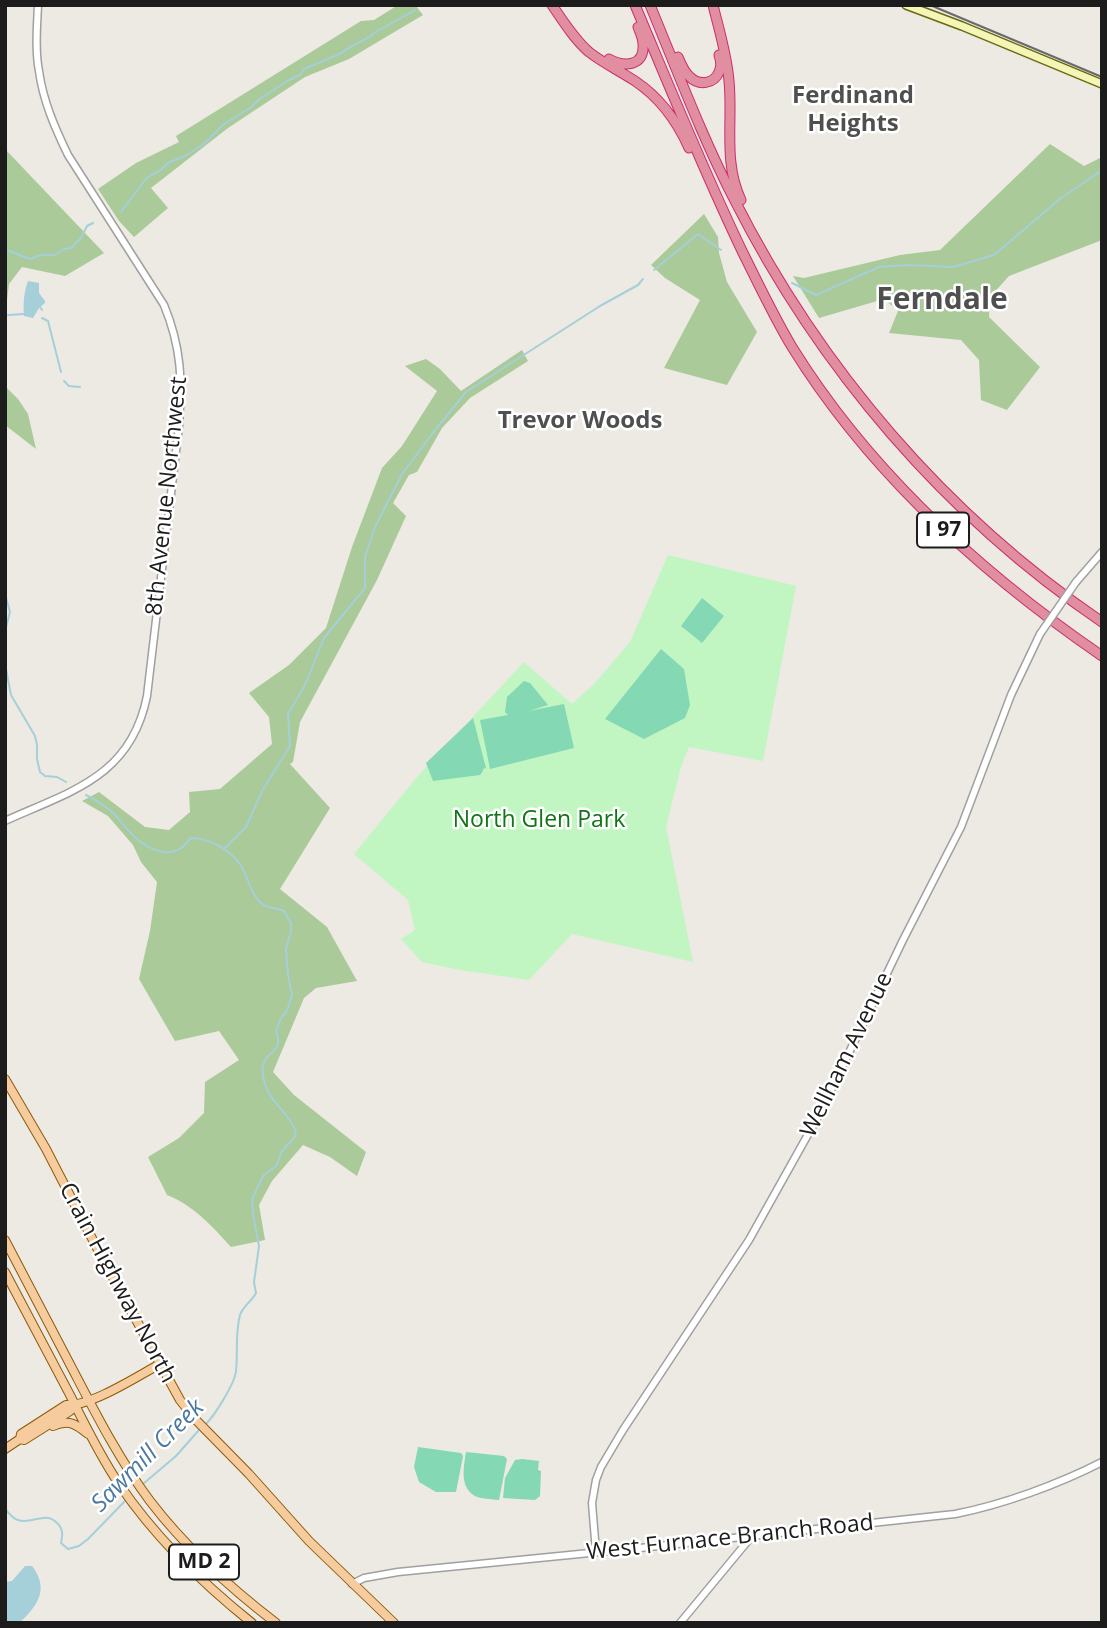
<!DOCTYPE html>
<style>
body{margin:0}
#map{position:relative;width:1107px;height:1628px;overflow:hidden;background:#ede9e3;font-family:"Open Sans",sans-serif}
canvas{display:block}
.frame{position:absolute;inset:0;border:7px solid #1c1c1c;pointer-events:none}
</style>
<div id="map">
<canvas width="1107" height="1628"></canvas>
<div class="frame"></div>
</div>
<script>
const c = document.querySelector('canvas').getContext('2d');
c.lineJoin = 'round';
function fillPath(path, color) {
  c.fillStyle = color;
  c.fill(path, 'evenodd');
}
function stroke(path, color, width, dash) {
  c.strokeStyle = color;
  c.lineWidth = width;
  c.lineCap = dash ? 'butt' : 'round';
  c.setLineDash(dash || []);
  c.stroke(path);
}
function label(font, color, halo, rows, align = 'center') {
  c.font = font + ' "Open Sans",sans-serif';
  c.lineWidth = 5;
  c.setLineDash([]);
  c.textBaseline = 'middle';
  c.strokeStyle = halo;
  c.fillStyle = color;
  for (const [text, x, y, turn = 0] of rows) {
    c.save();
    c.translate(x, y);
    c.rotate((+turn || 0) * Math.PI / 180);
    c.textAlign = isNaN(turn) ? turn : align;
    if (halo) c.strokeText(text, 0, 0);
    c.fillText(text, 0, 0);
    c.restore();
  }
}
fillPath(new Path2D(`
 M398,5h17l8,10 -74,44 -44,18 -77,51 -77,60 17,20 -34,29 -15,-16 -21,-32 38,-26 43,-21 -3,-6 185,-115 13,-1z
 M1050,144l34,22 18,-9v83l-93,36 -19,21 -1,20 51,50 -33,43 -26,-10 -2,-40 -18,-20 -72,-7 9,-22 -14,-12 -65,19 -26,-42 11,2 96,-23 40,-5z
 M5,149l99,104 -39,23 -43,-9 -13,17 -4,32z
 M704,214l14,23 1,16 8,29 30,50 -30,53 -63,-17 36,-68 -35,-22 -14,-13z
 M522,350l6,11 -58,37 -28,30 -25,44 -8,3 -16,28 13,13 -29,64 -77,142 -7,40 -3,2 40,44 -50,81 47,38 30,54 -41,7 -12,10 -31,74 21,23 72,57 -9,24 -27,-19 -27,-12 -31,36 -13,24 6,35 -34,7c-18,-20 -38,-42 -64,-52l-19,-38 31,-19 25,-25 1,-31 34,-22 -20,-29 -44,10 -36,-62 11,-48 7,-49 -16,-20 -8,-17 -25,-29 -26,-15 17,-9 46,35 24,3 21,-18 -1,-20 31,-3 52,-45 -3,-27 -20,-24 40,-28 37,-37 26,-81 30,-79 20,-22 35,-55 -32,-25 21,-7 14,10 21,22z
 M5,386l13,13 10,15 8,35 -31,-24z`), '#aaca99');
fillPath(new Path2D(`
 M668,555l128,31 -33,175 -74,-14 -8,20 -15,60 27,135 -121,-28 -43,46 -69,-10 -38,-8 -21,-23 14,-9 -7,-30 -54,-46 63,-77 107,-115 48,42 23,-21 35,-41z`), '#c1f6c3');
fillPath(new Path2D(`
 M702,598l22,18 -22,27 -21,-17z
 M661,649l23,20 6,36 -5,13 -41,21 -39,-20z
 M524,681l6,2 18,22 -19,6 35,-7 10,44 -84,21 -10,-49 28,-5 -3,-3 2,-15z
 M473,718l13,50 -3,1v2l-3,4 -47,6 -7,-18z
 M418,1447l43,6 2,3 -7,36h-20l-17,-10 -5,-15z
 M466,1452l38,4 3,3 -8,41c-8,-1 -18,-1 -24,-4 -16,-9 -11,-30 -9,-44z
 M522,1459l17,2 -1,9 3,1 -1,25 -5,4 -32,-2 2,-20 10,-18z`), '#84d8b4');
fillPath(new Path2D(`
 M28,281l11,2v10l6,8v2l-6,5 -6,10 -9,-2c-1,-12 0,-25 4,-35z
 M25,1566h7c18,23 5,41 -13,57h-14v-41l7,-1z`), '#a5cfd9');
stroke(new Path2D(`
 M121,212l24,-32 6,-5 10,-5 7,-7 17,-7 19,-12 20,-20 26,-16 11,-10 28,-18 11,-5 4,-6 38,-16c9,-9 23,-11 32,-20l41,-23
 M5,251h4l21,8 11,-4h14l9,-6 7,-1 10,-10 6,-12 6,-3
 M654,270l44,-36 23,16
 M792,283l24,12 63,-28 28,-2 46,2 41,-12 67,-57 41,-28
 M40,307l2,3
 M8,315l16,-1
 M42,318l6,3 13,51
 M64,381l5,5 11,1
 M5,594l5,18 -5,19
 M5,664l6,31 24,41 2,9v14l3,13 5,4 12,1 9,5
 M86,795c8,4 16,9 24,15 11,10 20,25 32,33 17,11 36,15 48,-5 21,0 45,14 54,33 5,10 7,22 15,30 6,8 16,6 25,10l7,12v9l-5,17 2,26 4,20 -5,16 -6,7 -5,13c10,25 -17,18 -13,44 3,27 26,35 33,58l-3,6 -11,12 -6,15 -13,10 -10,21 -1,5 2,18 5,26 -5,36 2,11c-4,8 -13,13 -16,22 -5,18 -2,37 -4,56 -1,12 -21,44 -30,53
 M224,849l22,-22 16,-36 28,-45 -2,-32 17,-29 19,-47 41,-50v-31l10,-30 27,-53 30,-40 34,-42 134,-86 38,-21 5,-6
 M143,1484l33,-28 23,-26
 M5,1509c4,4 8,10 13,11 14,5 26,-9 38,2 7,6 7,12 5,21l7,6 11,-3 9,-7 38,-39`), '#a5cfd9', 2);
const tertiary = new Path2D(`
 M1076,582l26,-30
 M5,821c66,-30 126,-44 142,-125l32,-270c3,-46 3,-77 -15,-121l-96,-150c-13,-27 -25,-54 -29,-84 -4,-21 -2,-44 -1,-66
 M596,1552l-4,-49 4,-23 5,-13 22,-37 126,-190 71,-127 83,-173 58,-113 50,-132 29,-61
 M352,1584l12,-6 34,-6 242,-24 315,-34c47,-9 104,-30 147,-52
 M680,1623l72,-87`);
const secondary = new Path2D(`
 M906,5l56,21 140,58`);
const primary = new Path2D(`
 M5,1079l41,70 52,101 82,150 15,19 54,55 60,67 85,82
 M5,1240c23,44 46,88 69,132 23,44 46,89 76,129 36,47 79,86 126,122
 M5,1272c22,41 43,82 65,123 15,30 30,61 49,89 36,53 83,99 133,139
 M53,1426c16,-7 23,-2 35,8
 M20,1439l4,1 46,-29 5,-5
 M5,1449l15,-10 1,-5 45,-29c24,2 72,-29 94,-41`);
const motorway = new Path2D(`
 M552,5c11,16 22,34 37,47 14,11 31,19 46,29 24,16 42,40 54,67
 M635,5c35,83 69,167 108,248 16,32 31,64 49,94 78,126 189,226 310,309
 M650,5c27,65 52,132 84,194 86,170 211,316 368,423
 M713,5c6,25 14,50 16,76 4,41 -6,81 12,119
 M678,57c3,7 6,15 12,20 9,9 24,7 29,-5 3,-6 2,-11 0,-17
 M609,59c15,8 36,8 34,-15 0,-6 -3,-12 -5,-17`);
stroke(tertiary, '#a0a0a0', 9);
stroke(secondary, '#666c0b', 10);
stroke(primary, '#8c5a08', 10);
stroke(motorway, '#cd2d6c', 11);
stroke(tertiary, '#fff', 6);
stroke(secondary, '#f5f5b8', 7);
stroke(primary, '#f6cc9e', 8);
stroke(motorway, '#e18ea1', 9);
stroke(new Path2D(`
 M930,5l172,72`), '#6a6a6a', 2);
const tertiaryBridge = new Path2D(`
 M1040,634l36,-52`);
stroke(tertiaryBridge, '#a0a0a0', 9, []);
stroke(tertiaryBridge, '#fff', 6);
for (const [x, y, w] of [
 [943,530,52],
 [204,1562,70]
]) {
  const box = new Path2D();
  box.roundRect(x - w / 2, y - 17.5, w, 35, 5);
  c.fillStyle = '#fff';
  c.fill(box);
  stroke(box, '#1c1c1c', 2);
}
label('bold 21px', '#1c1c1c', null, [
 ["I 97",943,530],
 ["MD 2",204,1562]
]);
label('23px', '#1c1c1c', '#fff', [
 ["8th Avenue Northwest",167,496,-84],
 ["Wellham Avenue",847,1055,-64],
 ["Crain Highway North",117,1283,62],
 ["West Furnace Branch Road",730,1538,-6]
]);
label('23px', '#117415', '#fff', [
 ["North Glen Park",539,820]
]);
label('bold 24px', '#4f4f4f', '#fff', [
 ["Ferdinand",853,96],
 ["Heights",853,124],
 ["Trevor Woods",580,421]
]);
label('italic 24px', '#4c799f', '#fff', [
 ["Sawmill Creek",148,1456,-45]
]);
label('bold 30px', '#4f4f4f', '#fff', [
 ["Ferndale",942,300]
]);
</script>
